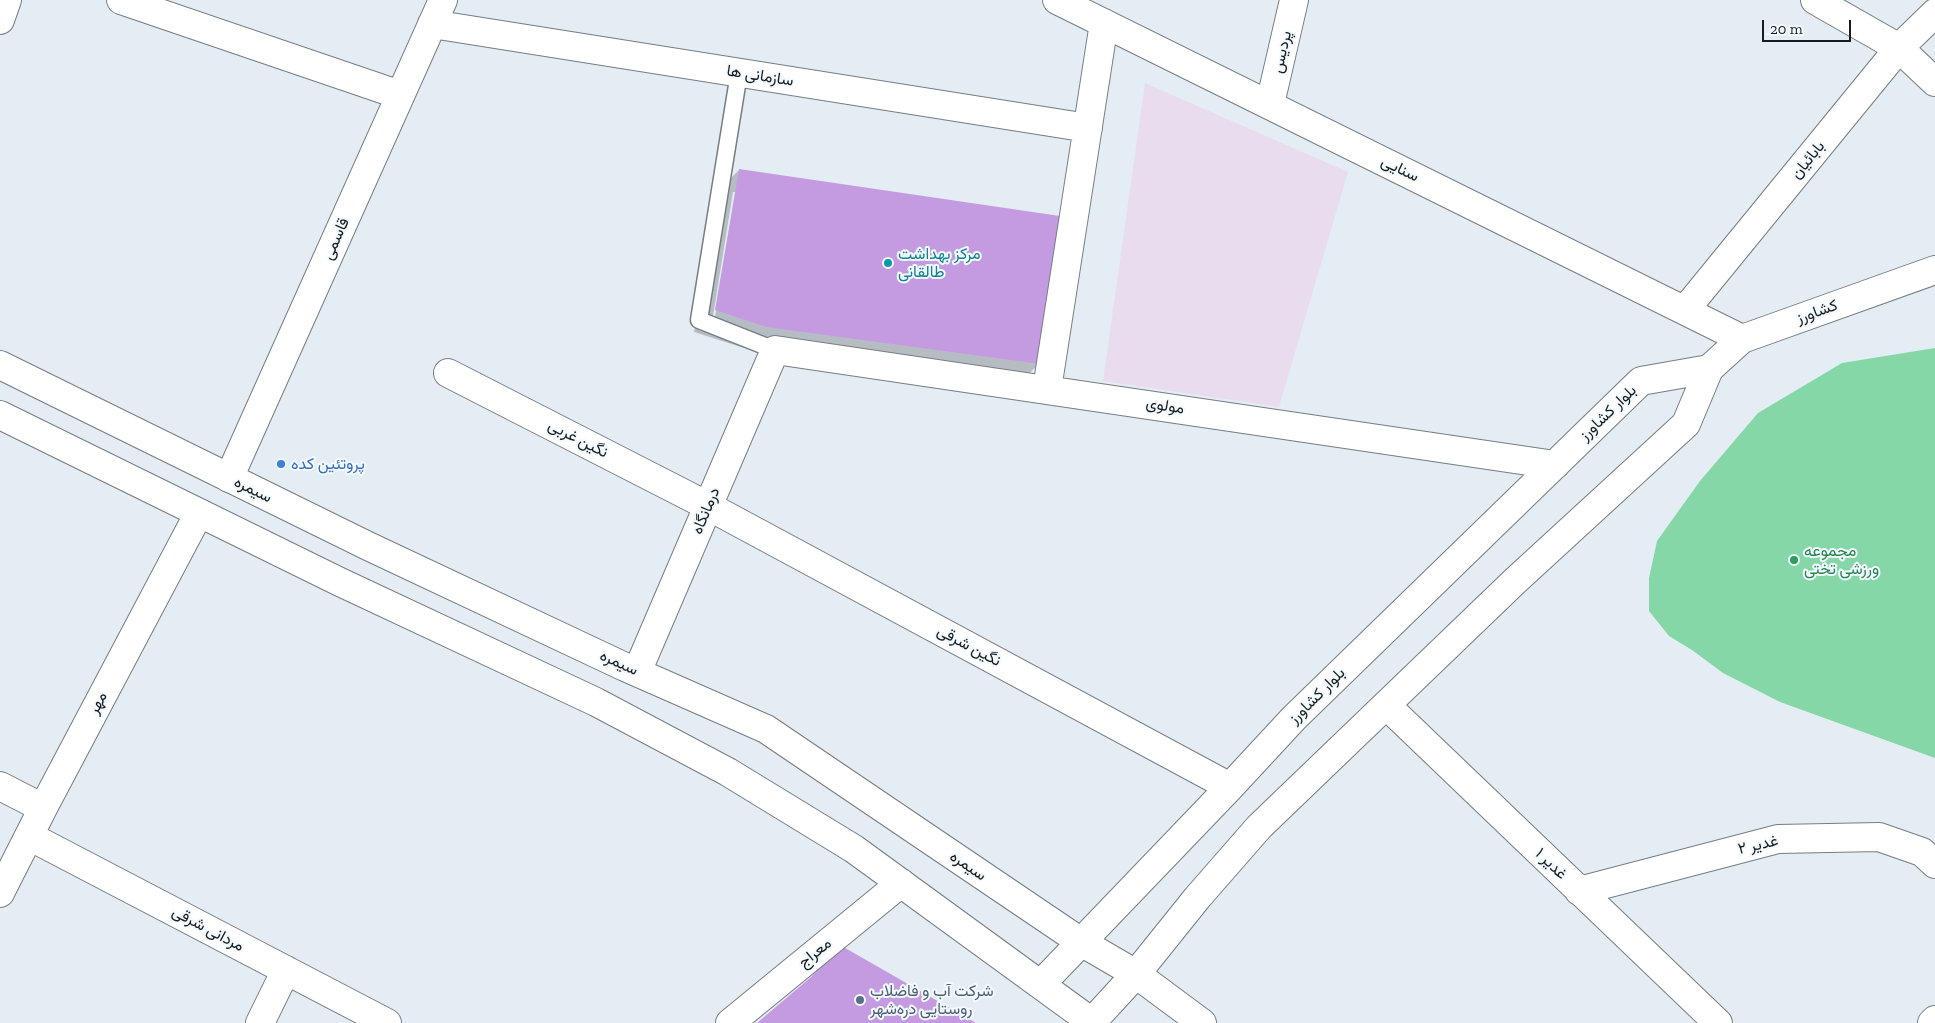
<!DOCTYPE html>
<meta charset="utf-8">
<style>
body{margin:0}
#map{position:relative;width:1935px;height:1023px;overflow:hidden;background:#e4edf3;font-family:"Zilla Slab",serif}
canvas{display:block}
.scale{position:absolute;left:1762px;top:20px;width:89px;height:22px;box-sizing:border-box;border:2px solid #181b1d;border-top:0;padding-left:6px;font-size:15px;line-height:18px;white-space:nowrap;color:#181b1d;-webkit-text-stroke:4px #f3faff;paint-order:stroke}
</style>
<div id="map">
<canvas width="1935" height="1023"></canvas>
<div class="scale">20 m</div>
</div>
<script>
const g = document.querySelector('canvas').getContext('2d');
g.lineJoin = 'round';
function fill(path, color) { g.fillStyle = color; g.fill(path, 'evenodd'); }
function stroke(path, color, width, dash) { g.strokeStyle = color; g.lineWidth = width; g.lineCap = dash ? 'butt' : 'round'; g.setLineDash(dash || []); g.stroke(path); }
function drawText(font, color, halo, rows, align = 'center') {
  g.font = font + ' "Zilla Slab",Vazirmatn,serif'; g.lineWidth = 4; g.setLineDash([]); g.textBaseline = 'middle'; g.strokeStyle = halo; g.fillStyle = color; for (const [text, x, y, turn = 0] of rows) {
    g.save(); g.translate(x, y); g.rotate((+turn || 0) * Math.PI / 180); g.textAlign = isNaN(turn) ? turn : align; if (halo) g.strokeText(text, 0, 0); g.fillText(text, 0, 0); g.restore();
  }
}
fill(new Path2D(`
 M1145,83L1348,172L1279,407L1103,381Z`), '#eadcef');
fill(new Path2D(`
 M1935,348V758L1780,702L1723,673L1692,650L1669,636L1649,611V578L1657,541L1700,481L1758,413L1842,363Z`), '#86d7a8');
fill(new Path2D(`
 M739,170L1039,364L1017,385L744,348L694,332L718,191ZM733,192H736L715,317L713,316Z`), '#0003');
fill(new Path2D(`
 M739,169L1060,216L1040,364L766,327L715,310Z
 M840,945L976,1023H757L811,977Z`), '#c49be1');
const lane = new Path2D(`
 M739,73L699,320L775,350`);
const street = new Path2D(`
 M121,0L400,95
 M1057,0L1742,339
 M1815,0L1899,48L1935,82
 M0,20L7,0
 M432,24L1088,128
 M1270,104L1294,0
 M1685,310L1899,48L1935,13
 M448,373L708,506L1230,787
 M1047,389L1104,23
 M229,478L443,0
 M637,672L775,350L1555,465
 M1386,705L1718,1023
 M0,786L43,808
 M29,836L387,1023
 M1579,891L1778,839L1879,837L1922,852L1935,864
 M0,893L43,808L199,513
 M1041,984L1230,787L1294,718L1641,381L1709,369
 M260,1023L286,970
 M730,1023L901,883
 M1091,1023L1136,974L1197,898L1259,827L1515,581L1686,424L1709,369
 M1932,1023L1935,1020`);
const secondary = new Path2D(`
 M1709,369L1742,339L1935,270`);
const primary = new Path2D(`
 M0,365L368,546L625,667L766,729L1081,942L1136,974L1202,1023
 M0,415L340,582L596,702L728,772L854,849L1093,1023`);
stroke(lane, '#767d83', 19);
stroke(street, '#767d83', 30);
stroke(secondary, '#767d83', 30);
stroke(primary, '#767d83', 30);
stroke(lane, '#fff', 16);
stroke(street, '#fff', 28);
stroke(secondary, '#fff', 28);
stroke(primary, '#fff', 28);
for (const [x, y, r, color] of [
 [888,263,5,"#0f9aa8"],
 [281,464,5,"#3f7fe0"],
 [1794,560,5,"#2e9e5b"],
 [860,1000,5,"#5c6f8a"]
]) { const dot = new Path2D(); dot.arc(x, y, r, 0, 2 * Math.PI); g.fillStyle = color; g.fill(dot); stroke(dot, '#f3faff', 2); }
drawText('16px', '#181b1d', '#f3faff', [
 ["پردیس",1282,52,-77],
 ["سازمانی ها",760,76,9],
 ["بابائیان",1808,160,-51],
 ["سنایی",1400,169,26],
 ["قاسمی",336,239,-66],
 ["کشاورز",1817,312,-20],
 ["مولوی",1165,406,9],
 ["بلوار کشاورز",1608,413,-44],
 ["نگین غربی",578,439,27],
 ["سیمره",253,490,26],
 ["درمانگاه",706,511,-67],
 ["نگین شرقی",969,646,28],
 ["سیمره",619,663,24],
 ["بلوار کشاورز",1317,696,-45],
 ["مهر",98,703,-62],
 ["غدیر ۲",1758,845,-13],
 ["غدیر ۱",1551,864,44],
 ["سیمره",968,866,34],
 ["مردانی شرقی",208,929,28],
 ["معراج",815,953,-39]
]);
drawText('16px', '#0d838f', '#f3faff', [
 ["مرکز بهداشت",898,254],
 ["طالقانی",898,272]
], 'left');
drawText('16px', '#366cbe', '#f3faff', [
 ["پروتئین کده",291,464]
], 'left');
drawText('16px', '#27864d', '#f3faff', [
 ["مجموعه",1804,551],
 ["ورزشی تختی",1804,569]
], 'left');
drawText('16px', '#4e5e75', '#f3faff', [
 ["شرکت آب و فاضلاب",870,991],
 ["روستایی دره‌شهر",870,1009]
], 'left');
</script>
